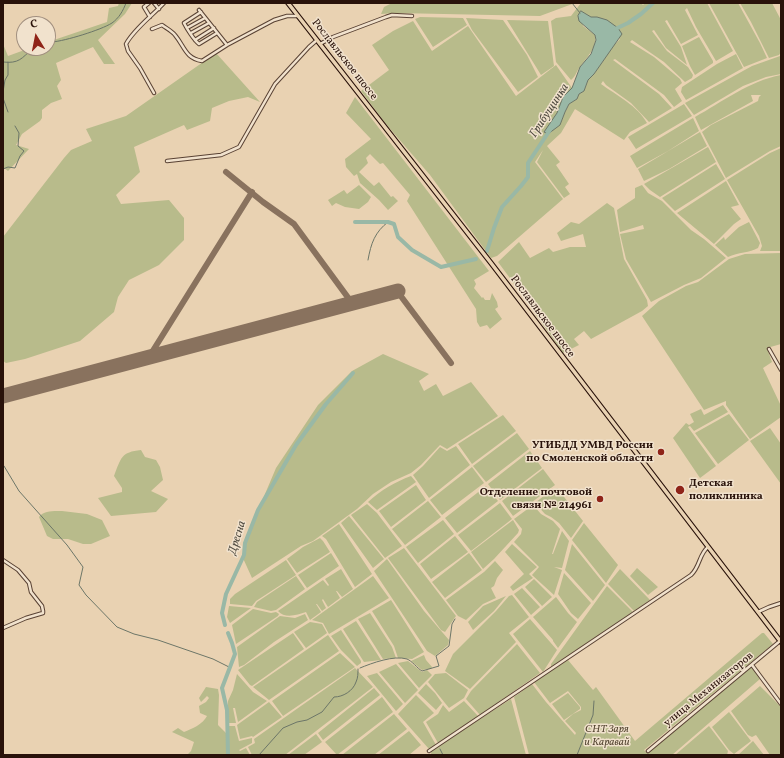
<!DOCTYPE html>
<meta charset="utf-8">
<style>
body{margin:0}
#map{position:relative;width:784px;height:758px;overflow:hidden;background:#e9d2b2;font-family:Vollkorn,serif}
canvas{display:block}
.frame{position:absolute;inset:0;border:4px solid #29120a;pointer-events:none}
.north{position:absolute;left:16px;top:16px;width:40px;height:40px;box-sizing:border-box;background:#f1e2cd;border:1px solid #a18f7f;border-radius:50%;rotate:350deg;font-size:11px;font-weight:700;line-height:16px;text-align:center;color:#29120a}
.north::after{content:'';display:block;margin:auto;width:14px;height:18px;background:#8f2418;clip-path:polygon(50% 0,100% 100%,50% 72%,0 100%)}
</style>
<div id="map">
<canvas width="784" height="758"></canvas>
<div class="frame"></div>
<div class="north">С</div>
</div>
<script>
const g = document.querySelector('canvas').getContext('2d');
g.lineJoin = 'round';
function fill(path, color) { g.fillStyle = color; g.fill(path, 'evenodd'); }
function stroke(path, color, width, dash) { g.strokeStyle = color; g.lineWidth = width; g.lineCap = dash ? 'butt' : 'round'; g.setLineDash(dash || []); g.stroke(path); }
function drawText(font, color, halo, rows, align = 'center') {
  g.font = font + ' Vollkorn,serif'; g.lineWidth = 3; g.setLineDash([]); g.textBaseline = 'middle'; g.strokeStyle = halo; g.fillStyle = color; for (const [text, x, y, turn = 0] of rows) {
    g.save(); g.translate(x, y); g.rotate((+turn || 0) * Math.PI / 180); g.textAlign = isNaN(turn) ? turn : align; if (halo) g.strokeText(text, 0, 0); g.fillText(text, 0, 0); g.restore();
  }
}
fill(new Path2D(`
 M119,3H132L125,14L98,40L115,64H104L93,47L56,63L61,80L57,86L62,99L51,103L42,110V118L40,121L22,134L16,145L29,149L8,171L3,167V44L8,56L30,48H48V42L107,22L109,8L118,6Z
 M392,3H575L540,16L396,13L381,14L384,7Z
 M581,3H641L643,5L645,3H707L733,51L716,61L696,27L687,8L685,10L698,35L681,44L667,20L665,21L681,47L687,65L666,48L654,30L652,31L667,51L688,67L693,75L692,78L685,82L664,62L632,40L630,42L654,57L680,79L682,83L675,89L682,101L674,107L664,95L615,59L613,60L659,94L672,108L649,122L631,103L606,85L603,81L601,84C616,95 638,106 647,123L630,132L624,140L575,109L561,133L547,146L560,162L556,165L569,184L565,187L570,194L564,198L537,162L543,150L535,162L563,199L497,256L491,258L430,175L385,123L361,91L389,70L372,45L393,31L413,21L432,51L468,26L516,96L556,65L572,88L563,97L557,113L554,119L555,127L560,125L565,112L569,104L577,99L579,94L584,91L588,80L594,74L614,45L620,39L597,17H591L580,11L583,26L595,35C597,48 587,57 580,67C576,72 576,76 571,80L556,62L551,21L556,18L571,16Z
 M709,3H738L760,43L767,58L744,67Z
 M740,3H772L781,20V52L779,55L769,58L751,22Z
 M420,17L463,18L467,25L433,47L415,19Z
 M466,18L503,20L527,55L538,77L518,92L472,30Z
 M507,20L548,21L554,66L541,75Z
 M699,37L713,61V63L695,75L690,66L682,46Z
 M216,53L260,102L248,97L229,101L212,108L210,121L187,130L184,125L134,147L140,172L116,195L121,204L169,200L184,218V240L159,265L129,280L118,297L114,312L80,341L25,359L6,363L3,361V237L64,158L71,150L92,141L86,129L126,116Z
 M736,54L743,68L686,100L681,92L682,87L717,64Z
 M780,56L781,74L766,77L743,86L694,115L685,103L752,66Z
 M781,75V146L770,151L726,178L702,132L711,125L758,101L759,97L761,95H751L753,101L701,130L695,117C722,102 749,81 781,75Z
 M355,97L489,271L474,280L476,284L474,288L482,298L483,297L485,300H490L492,293L497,302L498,307L495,309L502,319L490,329L487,325L480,327L477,322L476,309L407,201L410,195L383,163L380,164L370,154L366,158L368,163L359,172L374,186L379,182L391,197L393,196L398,201L388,210L379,200L360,183L357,174L354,176L346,167L345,159L371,139L346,113Z
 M684,104L692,116L636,149L628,137Z
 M693,118L699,131L668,151L637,168L630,156Z
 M700,132L707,146L669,169L644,181L638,169Z
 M708,147L716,162L660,197L650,190L644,184Z
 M781,148V251H760L762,246L759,236L727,180L770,153Z
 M716,164L725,179L675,211L662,198Z
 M726,181L739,205L731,207L741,219L734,224L714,244L677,213Z
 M359,185L371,197L368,202L359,209L345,207L336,203L332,206L328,200L344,190L347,194Z
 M642,185L648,193L662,201L691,230L704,239L726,258L701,278L684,285L651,302L626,259L620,234L644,229L643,225L620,232L617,210L635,198V188Z
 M607,203L614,208L624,259L647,300L648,306L642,311L591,339L584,331L574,339L579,345L563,353L515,285L498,262L519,242L530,258L549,248L553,252L570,247H586L583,234L561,241L557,233L571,222L579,224Z
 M749,222L760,243L758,248C750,253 738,252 728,257L715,245L724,237L725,240L739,227Z
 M781,253V344L767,348L772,362L763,368L781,406V417L750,439L726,405V401L704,410L642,316L659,301L686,286L698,282L729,259L745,254Z
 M383,354L429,374L419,381L424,391L436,384L443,396L471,382L498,416L447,449L440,445L421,465L411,473L391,482L373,494L357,509L313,541L301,546L252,578L242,556L251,527L276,468L318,405L352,371Z
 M723,405L728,412L694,431L690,426L688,427L716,466L700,478L673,438L686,423L689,425L694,422L690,414L701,409L704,415Z
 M729,414L749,440L718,464L695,433Z
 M503,415L516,431L472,464L458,444Z
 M770,428L781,444V484L750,441Z
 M517,433L529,449L486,482L473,466Z
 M456,446L470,465L429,498L413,475L423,466L440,447L447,451Z
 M141,450L145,457L156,460L160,467L163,480L151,491L168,499L156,512L111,516L98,498L122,492V488L114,476C121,458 121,452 141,450Z
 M530,451L542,468L500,500L488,484Z
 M472,467L484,483L442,515L430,500Z
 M543,469L555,485L513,516L502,501Z
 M411,476L416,482L377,510L368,502C381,490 395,482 411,476Z
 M416,485L426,500L391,527L379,511Z
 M486,486L498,501L457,533L445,518Z
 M557,488L583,521L571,538L559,523L551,517L545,514L535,503L545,495Z
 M428,501L441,517L405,545L392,529Z
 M500,503L512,519L471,551L458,535Z
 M367,504L377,513L402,546L385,558L351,515Z
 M533,505L541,514L553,521L560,529L552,554H553L562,531L569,541L562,568L554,567L562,570L554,595L532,575L539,567L514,542L521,534L522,529L514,519Z
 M62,511L87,514L102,520L110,536L91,544H83L68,539H53L47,536L39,517C44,510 55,511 62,511Z
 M349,516L384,559L373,568L341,523Z
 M443,520L454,534L418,563L406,547Z
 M513,520L519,530L518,533L494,559L483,569L471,552Z
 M584,523L618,565L606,583L572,540Z
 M339,524L372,574L355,587L326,539L322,536Z
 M455,536L468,552L431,579L420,564Z
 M320,538L323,541L330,552L297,573L287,559L303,547Z
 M512,544L537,567L529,574L533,578L513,591L510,587L524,574L505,552Z
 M572,544L605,585L593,601L565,570Z
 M404,548L456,616L445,632L441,630L430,615L388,558Z
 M331,553L339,566L307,588L298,575Z
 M469,553L482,570L445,598L432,582Z
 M387,559L424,611L449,640L448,645L435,656L427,651L374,571Z
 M286,560L296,575L256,601L252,606L230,604V599L235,594Z
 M495,561L503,570L497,578L494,586L491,588L496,598L483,604L466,620L458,616L446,600L484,572Z
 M637,568L658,587L648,595L630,576Z
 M341,569L353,589L342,597L337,591H336L340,598L328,607L323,599L322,600L326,608L322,611L317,604H316L321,612L310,620L306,612C297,615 285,619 278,611L323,580L328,586L329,585L325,579Z
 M620,569L650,600L634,611L608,584Z
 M564,573L591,603L578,619L571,613L558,594Z
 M296,576L305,589L276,610L271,611L254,607L257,602Z
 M373,576L389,598L329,634L323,623L312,620Z
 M534,579L552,597L542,606L525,587Z
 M607,586L633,612L551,667V664Z
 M522,588L540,607L531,615L514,594Z
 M512,595L529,617L509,633L516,642L470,689L445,671L453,654L496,611L509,596Z
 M506,596L494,611L473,630L468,622L483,606Z
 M556,597L568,613L577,622L558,648L553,641V640L533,617Z
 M391,600L424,652L412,659L398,658L394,646L372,611Z
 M229,606L251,608L230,623L227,617Z
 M253,609L271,613L276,612L279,614L278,616L236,644L232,625Z
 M370,613L392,647L396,658L383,659L358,619Z
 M305,614L308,620L274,642L244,665L239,667L237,647L280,616L295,618Z
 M530,619L557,650L543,672L513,634Z
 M356,621L381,660L364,662L343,629Z
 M310,622L322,624L327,633L306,648L294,632Z
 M341,630L361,661V663L357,666L341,650L331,636Z
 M293,633L304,649L252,686L250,685L238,670Z
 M762,633H764L773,644L644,750L646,752L751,666L760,679L672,755H529L514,697L532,684L546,702L575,735L576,733L565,721L573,714L581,710V707L568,691L550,703L534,682L568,660L593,690L596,687L635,741Z
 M328,635L339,651L269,700L253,687Z
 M517,644L540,673L480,715L466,699L471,691Z
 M340,653L355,667L283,716L272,701Z
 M424,655L426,660L432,667L431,669H427L422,670L411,661Z
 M408,661L422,672L427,670L432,675L419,688L398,663Z
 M396,664L418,690L405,703L379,672Z
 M355,668L373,687L285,755H252L248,747L255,743L254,739Z
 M377,673L403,704L396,711L367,676Z
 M446,673L468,690L464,698L449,708L428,682L435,674Z
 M237,674L253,692L267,701L238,722L235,708H233L236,723H228V701L233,690Z
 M426,684L435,693L442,703L436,710L418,693Z
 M760,686L781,707V755H770L756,735L752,737L748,735L731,711Z
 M206,687L218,689L219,695L218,725L228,735V726H235L239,741L252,738V743L239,750L240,751L246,748L250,755H187L191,751L194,742L172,732L178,728L184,732C192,729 203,724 207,716L200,713L199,706L206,702L209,698L207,696L201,702L199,698Z
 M374,688L380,695L323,740L318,733Z
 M568,693L580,707V709L564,720L552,704Z
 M416,695L434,713L423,722L436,745L429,749L398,714Z
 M382,697L393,712L337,755L325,742Z
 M511,699L526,755H432L430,751Z
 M464,701L478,716L438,743L426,722L438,714L443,705L449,712Z
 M269,702L282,717L253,737L252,736L240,739L237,725Z
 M729,712L751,741L734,754L729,750L712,727Z
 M394,714L407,729L374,755H342Z
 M709,726L728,751L727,755H675Z
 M409,731L421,745L409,755H378Z
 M316,734L322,742L304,755H288Z
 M753,741L764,755H738Z`), '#b8bb8b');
const water = new Path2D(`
 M581,11L591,17H597L607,20L618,28L622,34L594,74L588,80L584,91L579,94L577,99L569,104L565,112L560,125L548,134L544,132L557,113L563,97L572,88L580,67L591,54L596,40L595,35L579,21L578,16Z`);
fill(water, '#99b8a6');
stroke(water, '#6c7668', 1);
stroke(new Path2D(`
 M572,3L580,13
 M48,46L52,42C65,41 101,30 112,23C119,18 123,11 126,3
 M3,62C19,64 22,58 32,49L38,50L41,48
 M3,92L5,80L8,75V62
 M3,98L8,112
 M3,169L8,167L15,168L20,156L24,151L18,146L19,133L15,126
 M368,260C371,243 375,232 388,222
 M4,466L19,491L67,545L83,567L79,585L86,595L117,627L134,634L158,640L213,659L229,667
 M360,668C372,663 394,655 407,659C412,661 417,668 422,671L439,666L436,656L449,646L452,624L455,619
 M440,749L443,755
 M259,755L283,728L297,722L307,720L322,712L334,697C343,697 353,691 356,682C358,678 358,673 358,669
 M577,755L593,715L594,701`), '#6c7668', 1);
stroke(new Path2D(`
 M613,30L628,23L641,14L653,3
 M355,222H388L394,224L398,237L412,250L441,267L476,259
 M487,251L494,228L502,207L521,186L528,177V163L550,130
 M225,625L222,613L226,594L244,555L245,543L258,510L296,445L326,404L353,373
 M228,633L232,643L235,654L222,688L227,710L228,755`), '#99b8a6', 4);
stroke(new Path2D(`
 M226,172L263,202L294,224L352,303
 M397,291L451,363
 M149,357L252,192`), '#89725e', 6);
stroke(new Path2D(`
 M3,396L398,291`), '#89725e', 15);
const minor = new Path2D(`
 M149,3L144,7L150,17
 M154,3L159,9
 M199,10L227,45
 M201,12L184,23C187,29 194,40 199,44L217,33
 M187,28L205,18
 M152,29L162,25C166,28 172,31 175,35C185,47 185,58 202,61L227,45L274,20L287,16H298
 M191,33L209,23
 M195,40L214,28
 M320,44L333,37L386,17L392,15L412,16
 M154,93L140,68L128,51L126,44C134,29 152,16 164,3
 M167,161L221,155L239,147L275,84L309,47L317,40
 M769,349L781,370
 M3,560L18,570L29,583L31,592L42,606L43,611V613L26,618L3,628
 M758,612L769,607L781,603
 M752,665L781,704
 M429,751L691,575C700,567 699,554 708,547
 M648,751L780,641`);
const major = new Path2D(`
 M288,3L491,263L781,642`);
stroke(minor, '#594234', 4.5);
stroke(major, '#29120a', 5.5);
stroke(minor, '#f1e2cd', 2.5);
stroke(major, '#e9d2b2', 3.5);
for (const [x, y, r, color] of [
 [661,452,4,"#8f2418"],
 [680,490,5,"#8f2418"],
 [600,499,4,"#8f2418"]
]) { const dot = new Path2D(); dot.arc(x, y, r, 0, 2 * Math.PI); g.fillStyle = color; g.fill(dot); stroke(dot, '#f1e2cd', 1.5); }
drawText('11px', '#29120a', '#f1e2cd', [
 ["Рославльское шоссе",344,60,52],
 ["Рославльское шоссе",542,317,53],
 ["улица Механизаторов",709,690,-39]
]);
drawText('bold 11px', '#29120a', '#f1e2cd', [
 ["УГИБДД УМВД России",653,446],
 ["по Смоленской области",653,459],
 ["Детская",689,484,"left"],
 ["поликлиника",689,497,"left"],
 ["Отделение почтовой",592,493],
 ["связи № 214961",592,506]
], 'right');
drawText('italic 11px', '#544531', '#f1e2cd', [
 ["СНТ Заря",607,730],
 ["и Каравай",607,743]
]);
drawText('italic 12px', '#504c41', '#f1e2cd', [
 ["Грибущинка",550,111,-57],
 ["Дресна",238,538,-73]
]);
</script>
